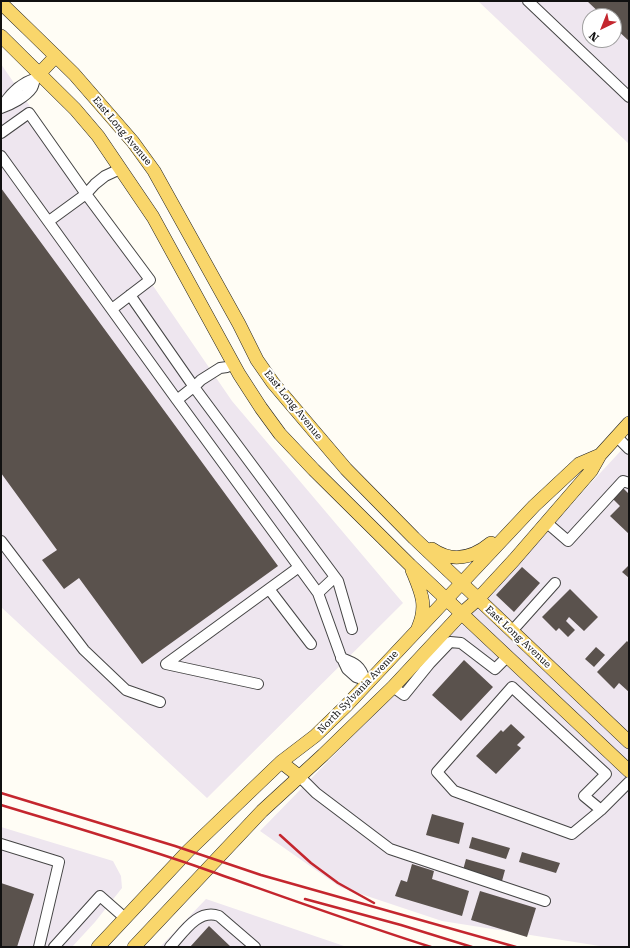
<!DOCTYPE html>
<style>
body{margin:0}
#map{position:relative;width:630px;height:948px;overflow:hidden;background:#fffdf5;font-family:"Roboto Serif",serif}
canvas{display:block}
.frame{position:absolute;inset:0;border:2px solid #111;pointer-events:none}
.north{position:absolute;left:582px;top:8px;width:40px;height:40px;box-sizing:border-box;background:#fff;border:1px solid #a0a0a0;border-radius:50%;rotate:223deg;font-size:11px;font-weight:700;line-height:16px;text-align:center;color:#111}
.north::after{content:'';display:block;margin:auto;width:14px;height:18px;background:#c4262e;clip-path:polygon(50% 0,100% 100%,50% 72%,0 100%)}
</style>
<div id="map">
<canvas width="630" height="948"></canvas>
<div class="frame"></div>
<div class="north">N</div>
</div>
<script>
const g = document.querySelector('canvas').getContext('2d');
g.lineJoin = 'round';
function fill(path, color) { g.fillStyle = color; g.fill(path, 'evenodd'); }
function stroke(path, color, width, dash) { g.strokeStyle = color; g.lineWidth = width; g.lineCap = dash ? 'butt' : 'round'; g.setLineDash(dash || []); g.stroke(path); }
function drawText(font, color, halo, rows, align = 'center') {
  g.font = font + ' "Roboto Serif",serif'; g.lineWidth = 4; g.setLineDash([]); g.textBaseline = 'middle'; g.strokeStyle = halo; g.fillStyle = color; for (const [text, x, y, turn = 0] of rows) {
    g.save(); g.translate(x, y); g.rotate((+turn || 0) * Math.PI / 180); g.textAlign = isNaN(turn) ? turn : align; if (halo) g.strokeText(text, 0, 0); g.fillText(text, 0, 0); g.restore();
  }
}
fill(new Path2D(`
 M478,1H629V144ZM590,16H614V40H590Z
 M1,64L232,401L403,603L207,798L1,607Z
 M629,442V947H606L442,921L340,887L260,831L494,591L589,485Z
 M1,827L113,861L121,876L122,888L95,922L72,947H1Z
 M206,899L347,947H160Z`), '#eee6ef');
fill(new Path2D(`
 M587,1H629V41L614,27V16H603Z
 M1,188L278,566L142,664L79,578L64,589L42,560L57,550L1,473Z
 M623,488L629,494V534L610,516L620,506L613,499Z
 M629,565V578L622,572Z
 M522,567L540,583L514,612L496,595Z
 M570,589L598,617L584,631L569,617L566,621L575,630L568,637L559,628L556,631L542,617Z
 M627,641L629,643V692L619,683L614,689L597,672Z
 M596,647L605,655L594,667L585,659Z
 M464,660L493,687L461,721L432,695Z
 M511,724L525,737L517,745L521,748L496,774L476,756L501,730L503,732Z
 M432,814L464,823L459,844L426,835Z
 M472,837L510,848L506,859L469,848Z
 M522,852L560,863L556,873L519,862Z
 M466,859L505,870L502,881L463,870Z
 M412,864L434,871L432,879L469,891L462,916L395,896L401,880L407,882Z
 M1,883L34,894L17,947H1Z
 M480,891L536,908L527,937L471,920Z
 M209,926L231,947H190Z`), '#5a524d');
const minor = new Path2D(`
 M528,1L629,97
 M1,108C10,105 26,97 32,88C35,82 33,80 39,74
 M1,108C9,95 19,84 34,79
 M1,133L29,113L86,194L150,280L112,309
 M1,156L177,400L196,385L201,380L220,368L227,367L234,364
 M49,221L86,194L95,184L105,176L120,169
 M130,295L194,387L338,581L352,629
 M177,400L318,593L340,654L347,669L356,677L365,680L368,683
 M617,437L629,449
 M546,522L568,541L623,481L629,483
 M1,541L84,650L126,690L160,702
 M269,589L311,644
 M318,593L335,577
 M512,631L555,583
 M341,658C355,663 361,666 365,680
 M258,684L166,664L299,567
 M393,687L404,695L430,663L450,642L461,643L495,669L507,657
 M300,777L316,793L390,849L545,901
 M601,810L584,796L606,774L512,687L437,772L454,791L572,834L601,810L629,782
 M1,844L59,862L39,947
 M54,947L100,896L125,918
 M170,947C183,933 198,908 219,916L255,947`);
const major = new Path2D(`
 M1,3L30,31L74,74L133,142L154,171L239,324L257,360L273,383L346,469L414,538L629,742
 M1,36L75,109L98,136L153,217L239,374L261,408L280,434L314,470L410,565L629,771
 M39,74L56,56
 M432,549C452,563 473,558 491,543
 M412,570C421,592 428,605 418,628
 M281,762L300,777
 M98,947L188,851L281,762L315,736L346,706L534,506L579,464L600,455
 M134,947L262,811L323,755L393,687L461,614L478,599L514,560L591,471L600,455L629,423`);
stroke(minor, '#444', 12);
stroke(major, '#222', 14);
stroke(minor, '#fff', 10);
stroke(major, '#f9d66b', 13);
stroke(new Path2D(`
 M1,793L175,846L261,875L516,947
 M1,805C70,826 139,846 207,870C281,896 355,923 431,947
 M280,835L311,863L338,883L374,903
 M305,899L401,925L472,947`), '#c4262e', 2.5);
drawText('10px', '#111', '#fff', [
 ["East Long Avenue",122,131,50],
 ["East Long Avenue",293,405,51],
 ["East Long Avenue",518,637,43],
 ["North Sylvania Avenue",358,692,-46]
]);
</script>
